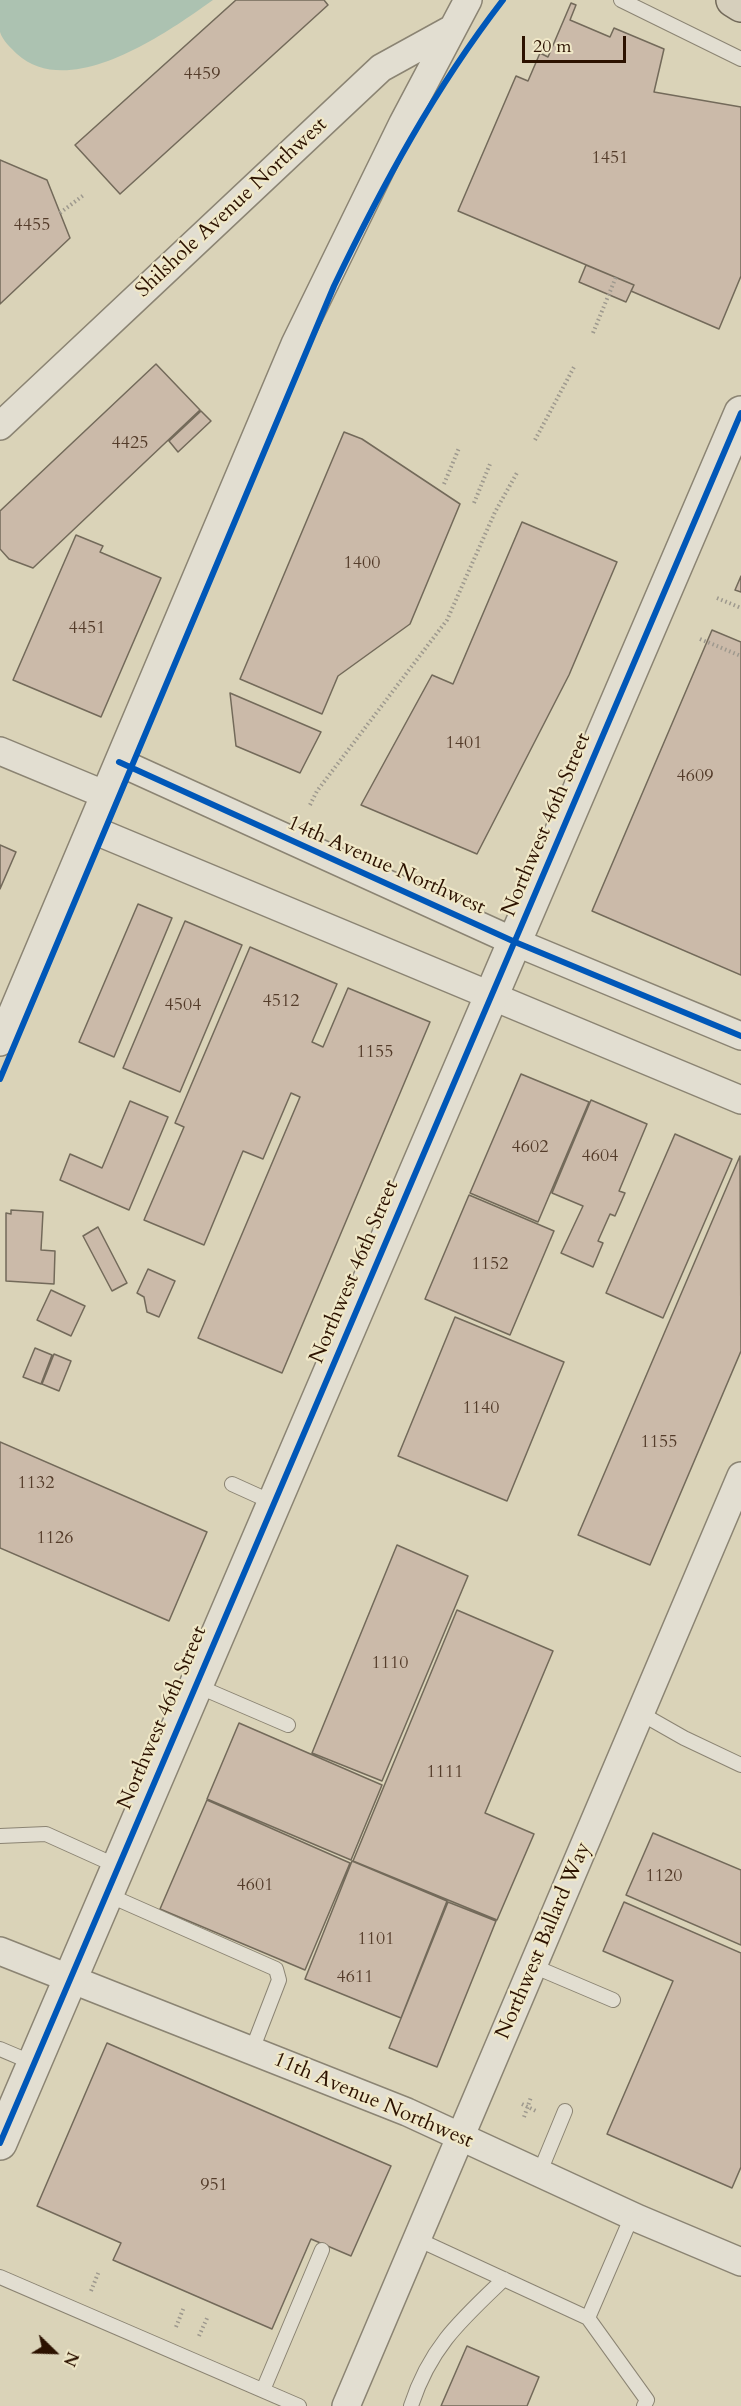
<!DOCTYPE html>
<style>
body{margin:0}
#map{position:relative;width:741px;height:2406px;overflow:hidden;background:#dad3b8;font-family:Cardo,serif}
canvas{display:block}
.north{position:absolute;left:24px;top:2322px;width:60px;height:60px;-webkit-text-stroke:4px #f0e8c8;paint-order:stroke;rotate:113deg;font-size:16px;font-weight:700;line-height:24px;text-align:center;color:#2c1200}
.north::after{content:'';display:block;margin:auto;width:21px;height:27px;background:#2c1200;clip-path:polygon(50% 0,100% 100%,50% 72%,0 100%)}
.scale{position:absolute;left:522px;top:36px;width:104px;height:27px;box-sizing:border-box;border:3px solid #2c1200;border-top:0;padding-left:8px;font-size:18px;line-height:21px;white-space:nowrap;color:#2c1200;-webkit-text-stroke:4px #f0e8c8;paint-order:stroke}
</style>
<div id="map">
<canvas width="741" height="2406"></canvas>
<div class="north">N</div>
<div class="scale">20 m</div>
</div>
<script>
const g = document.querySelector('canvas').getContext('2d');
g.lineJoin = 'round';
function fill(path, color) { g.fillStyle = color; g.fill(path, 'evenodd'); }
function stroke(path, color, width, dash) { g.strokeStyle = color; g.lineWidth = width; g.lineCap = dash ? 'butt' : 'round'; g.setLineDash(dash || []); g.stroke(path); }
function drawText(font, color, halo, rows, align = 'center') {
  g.font = font + ' Cardo,serif'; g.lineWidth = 4.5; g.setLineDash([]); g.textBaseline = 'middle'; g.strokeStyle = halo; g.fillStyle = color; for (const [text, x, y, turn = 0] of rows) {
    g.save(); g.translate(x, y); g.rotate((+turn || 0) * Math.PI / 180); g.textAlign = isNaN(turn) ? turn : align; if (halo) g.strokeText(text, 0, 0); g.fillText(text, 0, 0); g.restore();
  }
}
fill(new Path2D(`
 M0,0H213C168,32 70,102 17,54C12,49 2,40 0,32C0,23 0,10 0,0Z`), '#acc2b1');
const building = new Path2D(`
 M236,0H324L328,5L120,194L75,145Z
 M571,3L576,5L570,20L610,37L614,28L664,49L654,92L741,107V276L719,329L631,291L634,285L458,211L516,76L528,81L540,53L548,57Z
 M0,160L47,180L70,238L0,304Z
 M586,265L634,285L626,302L579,282Z
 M156,364L200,410L33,568L9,559L0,549V511Z
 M201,411L211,421L178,452L169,441Z
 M344,432L362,439L460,504L410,624L338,676L322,714L240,679Z
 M522,522L617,562L569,675L477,854L361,805L432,675L453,684Z
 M76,535L103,546L100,552L161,578L101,717L13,680Z
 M741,576V592L735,590Z
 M712,630L741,642V975L592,911Z
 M230,693L321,732L300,773L236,746Z
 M0,845L16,852L0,889Z
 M138,904L172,918L114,1057L79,1042Z
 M185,921L242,945L180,1092L123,1068Z
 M250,947L337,984L312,1042L323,1047L348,988L430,1022L282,1373L198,1338L300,1097L291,1093L263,1159L243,1151L204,1245L144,1220L184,1127L175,1123Z
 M521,1074L589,1102L538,1222L470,1193Z
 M591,1100L647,1124L619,1191L625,1193L615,1216L610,1214L598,1241L603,1243L593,1267L561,1253L583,1206L552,1193Z
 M130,1101L168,1117L129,1210L60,1180L70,1154L102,1168Z
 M675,1134L732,1159L663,1318L606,1293Z
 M740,1156L741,1351L650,1565L578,1535Z
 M469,1195L554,1231L510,1335L425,1299Z
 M11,1210L43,1212L41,1250L55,1251L54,1284L6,1281V1213L11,1214Z
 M98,1227L127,1283L112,1291L83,1236Z
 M148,1269L175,1281L159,1317L147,1312L144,1297L137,1293Z
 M51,1290L85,1306L71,1336L37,1320Z
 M455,1317L564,1362L507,1501L398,1456Z
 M35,1348L52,1355L41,1384L23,1377Z
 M54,1354L71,1361L59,1391L42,1384Z
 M0,1442L207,1532L169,1621L0,1548Z
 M397,1545L468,1576L382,1781L312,1753Z
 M457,1610L553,1651L485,1813L534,1834L497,1920L353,1861Z
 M239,1723L382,1785L351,1860L207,1799Z
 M207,1800L350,1863L305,1970L160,1909Z
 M653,1833L741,1870V1945L626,1895Z
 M352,1861L447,1901L401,2018L305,1979Z
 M448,1902L496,1921L437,2067L389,2048Z
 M624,1902L741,1953V2167L732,2188L607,2134L673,1981L603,1951Z
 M107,2043L391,2166L351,2256L311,2239L272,2329L113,2260L121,2243L37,2206Z
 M467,2346L539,2377L527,2406H441Z`);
fill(building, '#cbbaa9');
stroke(building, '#736a5a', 1.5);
const service = new Path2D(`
 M621,0L741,59
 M232,1484L274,1503
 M195,1685L288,1725
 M640,1713L684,1738L741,1765
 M0,1836L46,1834L117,1866
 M106,1894L276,1969L279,1980L252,2050
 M533,1966L613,2000
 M0,2049L33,2063
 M539,2174L565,2111
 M417,2239L588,2318L632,2216
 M0,2277L299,2406
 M588,2318L647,2400L644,2406
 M263,2390L322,2250
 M411,2406C430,2347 461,2320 504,2279`);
const minor = new Path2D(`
 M0,426L381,68L450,30
 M0,751L106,795
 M119,762L515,942L741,1036
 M91,829L741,1100
 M0,1042L295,344L403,123L468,0
 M0,1951L407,2112L639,2219L741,2262
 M346,2406L741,1476`);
const tertiary = new Path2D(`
 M0,2143L741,413`);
const primary = new Path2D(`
 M733,0L741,5`);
stroke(service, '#8b8473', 16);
stroke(minor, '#8b8473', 30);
stroke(tertiary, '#8b8473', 36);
stroke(primary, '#736a5a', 36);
stroke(new Path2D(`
 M60,213L85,194
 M593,333L616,277
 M535,440L574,367
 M444,484L459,448
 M474,503L490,464
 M717,598L741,608
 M700,639L741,656
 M310,805L317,791L447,620L495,512L518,471
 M522,2104L538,2112
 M524,2117L531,2097
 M91,2291L99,2271
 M176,2327L184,2307
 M199,2336L208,2316`), '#9e998e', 4, [1.5, 3]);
stroke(service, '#e2ded1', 14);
stroke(minor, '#e2ded1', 27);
stroke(tertiary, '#e2ded1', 33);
stroke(primary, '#d6cfbc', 33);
stroke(new Path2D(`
 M119,762L515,942L741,1036
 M0,1079L334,286C382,186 435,88 503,0
 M0,2143L741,413`), '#0057b8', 6);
drawText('18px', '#543c2a', null, [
 ["4459",202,75],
 ["1451",610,159],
 ["4455",32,226],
 ["4425",130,444],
 ["1400",362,564],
 ["4451",87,629],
 ["1401",464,744],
 ["4609",695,777],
 ["4512",281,1002],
 ["4504",183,1006],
 ["1155",375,1053],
 ["4602",530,1148],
 ["4604",600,1157],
 ["1152",490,1265],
 ["1140",481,1409],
 ["1155",659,1443],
 ["1132",36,1484],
 ["1126",55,1539],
 ["1110",390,1664],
 ["1111",445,1773],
 ["1120",664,1877],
 ["4601",255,1886],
 ["1101",376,1940],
 ["4611",355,1978],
 ["951",214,2186]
]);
drawText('21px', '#2c1200', '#f0e8c8', [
 ["Shilshole Avenue Northwest",232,208,-43],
 ["Northwest 46th Street",547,825,-67],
 ["14th Avenue Northwest",386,866,24],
 ["Northwest 46th Street",355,1272,-67],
 ["Northwest 46th Street",163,1718,-67],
 ["Northwest Ballard Way",544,1941,-67],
 ["11th Avenue Northwest",373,2101,23]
]);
</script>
